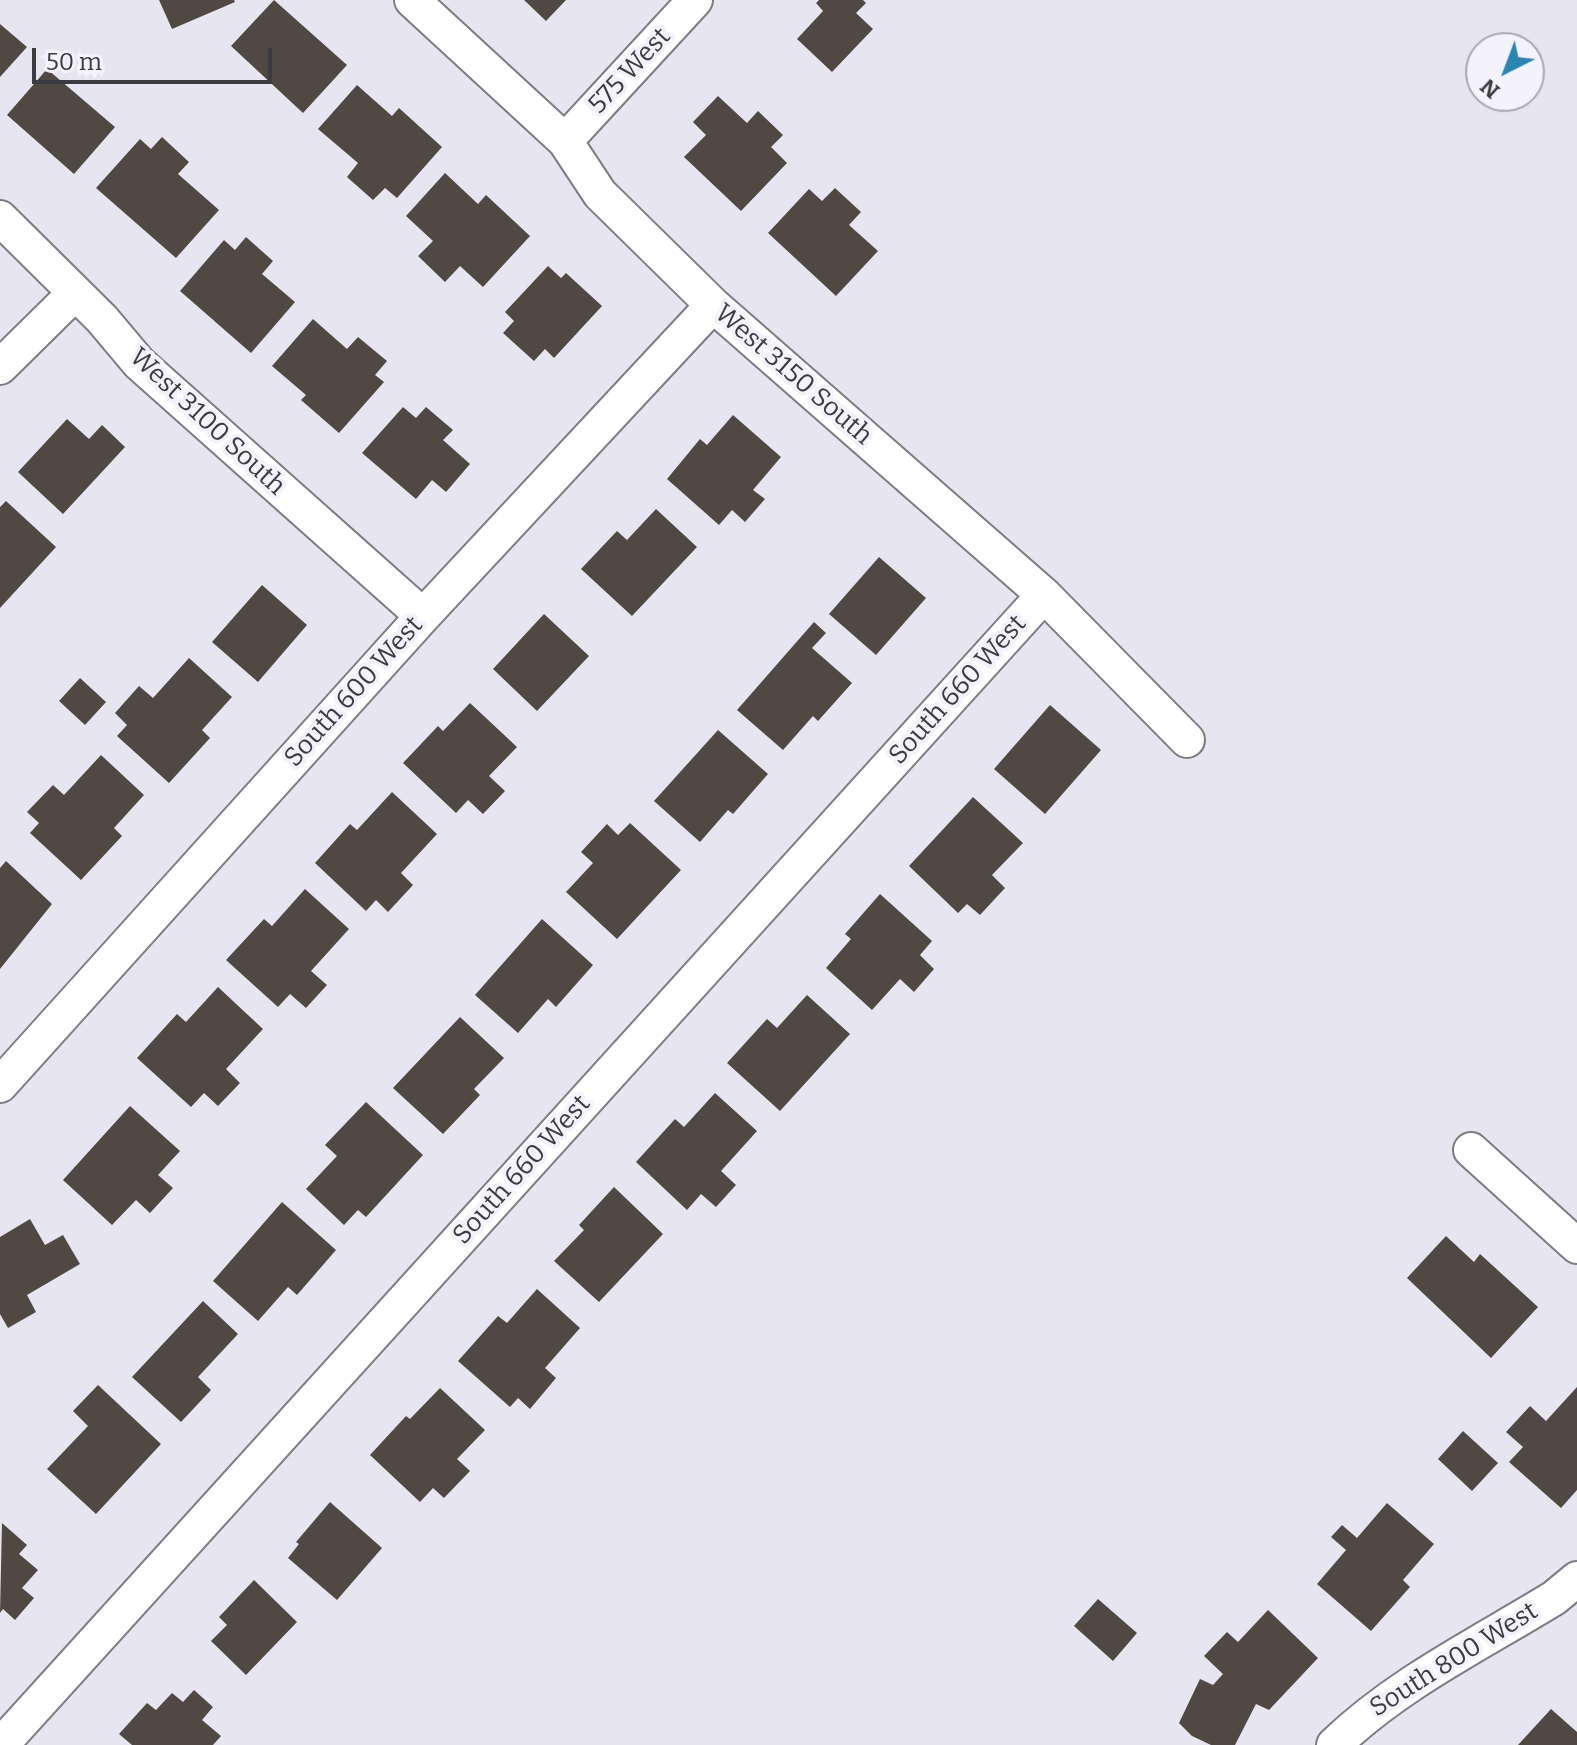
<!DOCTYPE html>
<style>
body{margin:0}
#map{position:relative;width:1577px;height:1745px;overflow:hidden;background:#e7e6f0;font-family:Bitter,serif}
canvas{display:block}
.north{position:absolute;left:1465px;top:32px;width:80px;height:80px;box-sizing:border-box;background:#f4f3fd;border:2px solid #aaa9b1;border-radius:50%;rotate:222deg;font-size:22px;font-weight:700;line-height:32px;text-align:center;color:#3c3b3f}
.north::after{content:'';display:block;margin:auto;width:28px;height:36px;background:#2986b3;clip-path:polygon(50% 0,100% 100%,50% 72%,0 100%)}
.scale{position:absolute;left:32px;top:48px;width:240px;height:36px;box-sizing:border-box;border:4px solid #3c3b3f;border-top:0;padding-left:10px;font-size:24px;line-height:28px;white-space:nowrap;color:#3c3b3f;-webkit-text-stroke:6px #f4f3fd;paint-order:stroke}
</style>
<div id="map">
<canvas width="1577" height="1745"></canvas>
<div class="north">N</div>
<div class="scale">50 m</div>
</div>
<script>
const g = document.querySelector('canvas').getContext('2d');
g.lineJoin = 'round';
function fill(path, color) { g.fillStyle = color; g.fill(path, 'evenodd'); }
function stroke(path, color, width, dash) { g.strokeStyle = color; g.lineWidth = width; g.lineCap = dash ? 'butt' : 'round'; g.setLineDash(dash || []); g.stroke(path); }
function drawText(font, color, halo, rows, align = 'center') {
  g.font = font + ' Bitter,serif'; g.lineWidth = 8; g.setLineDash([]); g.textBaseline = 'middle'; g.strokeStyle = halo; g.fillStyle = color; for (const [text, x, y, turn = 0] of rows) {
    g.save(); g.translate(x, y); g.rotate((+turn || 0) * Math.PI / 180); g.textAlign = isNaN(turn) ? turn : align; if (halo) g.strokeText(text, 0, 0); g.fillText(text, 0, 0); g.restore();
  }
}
fill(new Path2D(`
 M159,0H234L235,2L172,29Z
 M274,0L347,65L303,113L231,46Z
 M524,0H566L546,21Z
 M819,0H863L866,3L856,13L873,29L832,72L797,39L823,11L816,3Z
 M0,24L27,47L0,77Z
 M47,69L115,127L74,174L7,115Z
 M357,85L392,116L399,108L442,147L397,198L385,188L373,200L347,177L358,163L318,129Z
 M718,96L747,123L758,111L783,135L771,147L787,163L741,211L684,157L706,135L693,122Z
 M162,137L189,162L178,174L219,210L176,258L96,188L140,139L151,149Z
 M445,173L478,204L486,195L530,236L483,287L460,266L445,282L418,256L433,241L406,216Z
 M835,188L861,212L849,225L878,251L836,296L768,233L809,189L822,201Z
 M246,237L273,261L262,274L295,302L251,353L180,291L224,240L235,250Z
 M548,266L561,278L566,273L602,306L554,358L545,349L534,361L503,333L514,321L505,312Z
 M313,319L347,349L358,337L387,361L375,375L384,382L339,433L301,400L306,395L272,366Z
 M403,407L416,418L426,407L453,430L443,440L470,464L446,492L432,480L416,499L362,453Z
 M733,415L781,457L753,490L765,499L745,522L732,510L719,525L667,479L700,439L707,445Z
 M67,419L89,439L102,425L125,447L63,514L18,472Z
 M6,501L56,547L0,608V507Z
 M656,509L697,547L632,616L581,569L617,531L627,540Z
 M879,557L926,598L876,655L829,614Z
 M262,585L307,625L258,682L212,642Z
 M544,614L589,656L537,711L493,669Z
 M814,622L826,633L812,648L852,683L818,721L813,716L783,750L737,710Z
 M189,658L232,697L202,730L210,738L169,783L117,736L127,725L115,713L139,686L153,698Z
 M80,678L106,702L85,725L59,701Z
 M470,703L517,747L489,776L505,791L483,814L468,800L456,813L403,763L438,726L443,731Z
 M1050,705L1101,750L1045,814L994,769Z
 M718,730L768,774L733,814L728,810L700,842L654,801Z
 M101,755L144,795L114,828L122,836L81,880L30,833L39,823L27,812L53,785L64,795Z
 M392,792L437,834L401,873L413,885L388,912L376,900L366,911L315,863L350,824L357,830Z
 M973,797L1023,843L992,875L1005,888L980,915L967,904L958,913L909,866Z
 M630,823L681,870L617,939L566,892L593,863L581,852L607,824L618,835Z
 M6,861L52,904L0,969V868Z
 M305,889L349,929L311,971L327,985L306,1008L290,994L278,1007L226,960L264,919L272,926Z
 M880,894L932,941L920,955L934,969L914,992L900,979L872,1010L826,968L851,939L845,934Z
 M542,919L593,965L556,1007L548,999L518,1033L475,995Z
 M218,987L263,1029L226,1069L240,1083L218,1106L204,1093L191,1107L137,1058L177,1014L186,1022Z
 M807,995L850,1034L780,1111L727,1063L767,1019L777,1028Z
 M460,1017L504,1058L474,1089L480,1095L443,1134L393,1088Z
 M715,1093L757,1131L721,1171L736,1185L716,1207L701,1194L687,1210L636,1162L675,1119L684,1127Z
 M366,1102L423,1155L366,1217L358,1210L344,1225L306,1189L337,1156L325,1145Z
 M130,1106L180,1151L158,1175L173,1188L150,1213L136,1200L112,1225L63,1180Z
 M614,1187L663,1234L599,1302L554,1261L584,1230L579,1225Z
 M282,1202L336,1250L297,1295L288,1287L258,1321L213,1281Z
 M30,1219L45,1245L63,1235L80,1264L27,1295L36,1312L8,1328L0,1314V1237Z
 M1446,1236L1474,1262L1480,1254L1538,1307L1491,1358L1407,1278Z
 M537,1289L580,1328L545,1368L556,1378L530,1409L518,1398L510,1407L458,1361L498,1316L507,1323Z
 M203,1301L238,1334L198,1377L211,1390L181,1422L132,1377Z
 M98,1385L161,1444L96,1514L47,1469L88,1426L73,1411Z
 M1577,1387V1490L1561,1508L1509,1462L1523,1447L1506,1432L1530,1406L1546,1421Z
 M440,1388L485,1430L457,1459L470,1471L444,1498L433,1488L420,1502L370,1455L406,1416L410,1419Z
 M1463,1431L1498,1463L1472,1491L1438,1459Z
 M330,1502L382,1548L337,1600L288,1558L299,1544L296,1542Z
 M1387,1503L1434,1544L1403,1580L1410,1587L1371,1631L1317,1584L1346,1550L1331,1537L1342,1525L1357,1538Z
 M2,1523L27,1545L19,1554L38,1570L22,1588L34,1598L15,1620L3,1609L0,1613Z
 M254,1580L297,1622L246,1675L211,1641L227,1625L219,1617Z
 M1098,1599L1137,1633L1113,1661L1074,1626Z
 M1268,1610L1318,1658L1269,1710L1256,1704L1235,1745H1211L1192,1736L1179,1723L1200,1679L1213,1685L1223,1674L1204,1656L1227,1632L1238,1642Z
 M194,1690L213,1707L202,1720L221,1736L213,1745H132L119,1734L147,1703L156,1710L172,1693L183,1702Z
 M1551,1709L1577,1732V1745H1518Z`), '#504843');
const minor = new Path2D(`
 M412,0L565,141L600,194L713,305L1044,595L1187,740
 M565,141L695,0
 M0,218L102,319L139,363L423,616
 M0,367L74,294
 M0,1085L423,616L713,305
 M1471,1150L1577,1246
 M1,1745L1044,595
 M1334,1745C1397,1684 1479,1644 1554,1598L1577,1579`);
stroke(minor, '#7d7c85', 38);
stroke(minor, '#fff', 34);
drawText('26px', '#3c3b3f', '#f4f3fd', [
 ["575 West",630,71,-47],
 ["West 3150 South",793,375,41],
 ["West 3100 South",207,422,43],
 ["South 660 West",958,690,-48],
 ["South 600 West",354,692,-48],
 ["South 660 West",522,1170,-48],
 ["South 800 West",1454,1660,-32]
]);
</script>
